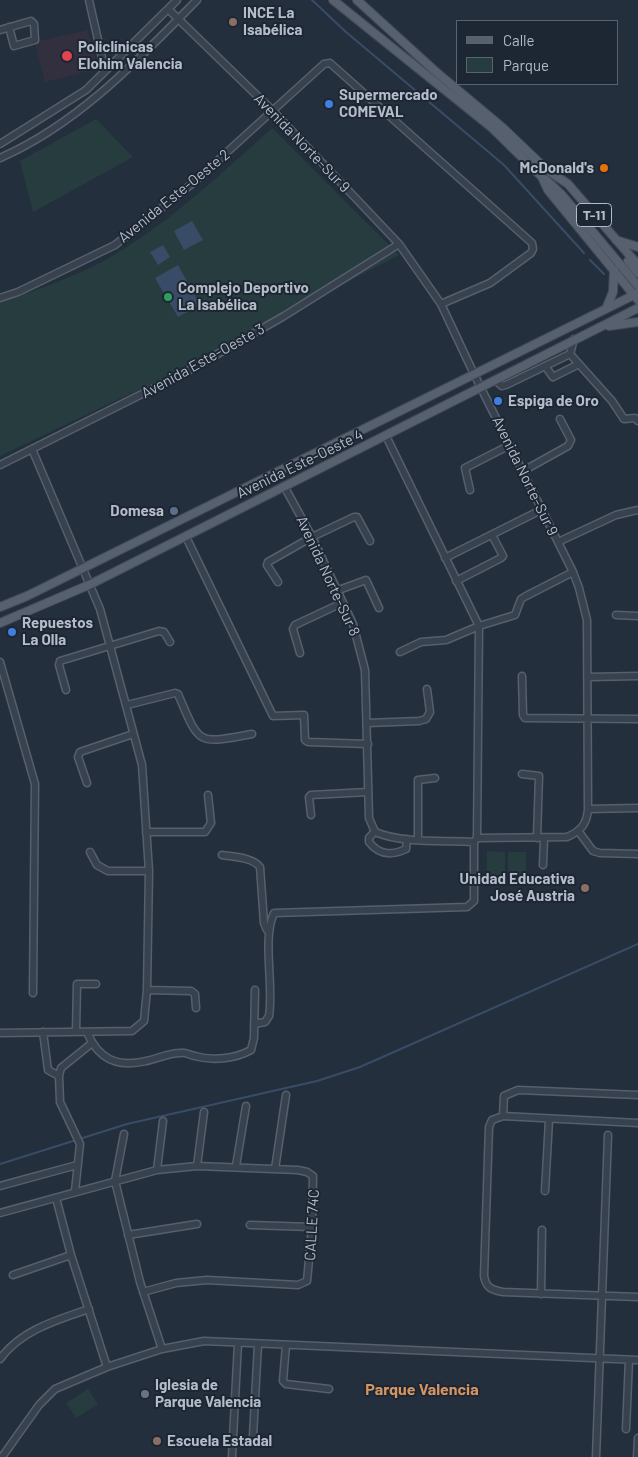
<!DOCTYPE html>
<meta charset="utf-8">
<style>
body{margin:0}
#map{position:relative;width:638px;height:1457px;overflow:hidden;background:#242f3e;font-family:Barlow,sans-serif}
canvas{display:block}
.legend{position:absolute;left:456px;top:20px;width:162px;height:65px;box-sizing:border-box;background:#1d2633;border:1px solid #59626f;margin:0;padding:6px 9px;list-style:none;font-size:15px;color:#b4bcc9}
.legend li{display:flex;align-items:center;gap:10px;height:25px}
.legend b{width:25px;border:1px solid #59626f}
</style>
<div id="map">
<canvas width="638" height="1457"></canvas>
<ul class="legend">
<li><b style="height:6px;background:#56606e"></b>Calle</li>
<li><b style="height:14px;background:#263c3f"></b>Parque</li>
</ul>
</div>
<script>
const g = document.querySelector('canvas').getContext('2d');
g.lineJoin = 'round';
function fill(path, color) { g.fillStyle = color; g.fill(path, 'evenodd'); }
function stroke(path, color, width, dash) { g.strokeStyle = color; g.lineWidth = width; g.lineCap = dash ? 'butt' : 'round'; g.setLineDash(dash || []); g.stroke(path); }
function drawText(font, color, halo, rows, align = 'center') {
  g.font = font + ' Barlow,sans-serif'; g.lineWidth = 4; g.setLineDash([]); g.textBaseline = 'middle'; g.strokeStyle = halo; g.fillStyle = color; for (const [text, x, y, turn = 0] of rows) {
    g.save(); g.translate(x, y); g.rotate((+turn || 0) * Math.PI / 180); g.textAlign = isNaN(turn) ? turn : align; if (halo) g.strokeText(text, 0, 0); g.fillText(text, 0, 0); g.restore();
  }
}
fill(new Path2D(`
 M88,30L98,69L45,82L35,42Z`), '#32303f');
fill(new Path2D(`
 M96,119L133,157L33,212L20,161Z
 M272,128L399,255L161,379L0,456V303C31,292 62,281 92,267C159,233 216,178 272,128Z
 M487,851L505,852V879H487Z
 M508,852H526V879H508Z
 M88,1389L98,1404L76,1418L66,1403Z`), '#263c3f');
fill(new Path2D(`
 M192,221L203,240L184,250L174,231Z
 M163,245L170,257L158,265L150,252Z
 M178,265L200,305L178,317L155,278Z`), '#394c67');
stroke(new Path2D(`
 M312,0L346,32L504,165L584,253
 M590,260L604,274
 M0,1164L127,1124L317,1081L360,1067L638,944`), '#394c67', 2);
const minor = new Path2D(`
 M89,0L105,71
 M168,9L274,112L399,244L441,304L474,374L573,572L579,588L587,620L588,809C587,824 581,831 567,837L477,838L474,842C443,840 404,844 375,832L369,818L365,670L353,624L312,537L284,486
 M0,30L31,21L34,24L35,40L14,46L9,27
 M0,144L86,90L177,0
 M0,158C78,124 138,60 197,0
 M0,298L18,292L115,245L193,183L324,64L330,63L532,243L533,249L531,253L490,283L441,304
 M570,354L612,401L624,419L635,418L638,421
 M545,366L553,377L579,364
 M495,380L502,386L506,385L570,354L574,339
 M386,436L479,626L515,615L521,599L526,596L573,572
 M0,465L188,371L284,316L399,244
 M523,471L568,446L571,440L560,419
 M470,490L465,468L510,445
 M186,537L273,716L304,715L305,740L308,742L368,744
 M558,542L616,515L638,510
 M445,558L541,510
 M456,581L501,558L503,556L492,535
 M278,582L267,565L268,562L312,537L354,517H357L370,541
 M336,591L366,580L379,608
 M616,615L638,616
 M400,652L421,642L446,640L479,626L477,838
 M300,653L293,629L295,625L342,603
 M0,662L35,784L33,993
 M522,676L523,715L525,718L638,719
 M588,677L638,676
 M66,690L59,665L60,661L159,631L164,632L170,642
 M127,705L175,693L178,694C200,746 197,744 252,734
 M368,723L419,721L426,719L430,712L427,689
 M522,774L539,776L537,838
 M87,783L78,757L80,752L133,734
 M588,809L638,808
 M311,815L309,797L311,795L368,792
 M375,831L369,838V842C379,855 391,856 406,849L407,839
 M146,832H205L211,823L208,795
 M579,832L593,851L600,853L638,854
 M418,839V780L435,778
 M90,852L97,865L108,871H149
 M222,855C234,857 252,857 260,867L264,923L267,930
 M543,865L544,838
 M147,990L191,991L195,994L196,1008
 M254,1024L265,1022L269,1016C274,986 262,938 274,913L467,907L474,901V842
 M43,1032L48,1070L59,1076
 M76,1032L77,984H96
 M87,1032C98,1059 117,1068 146,1061C157,1059 168,1053 180,1053C186,1052 189,1055 195,1056C212,1061 235,1059 251,1050L254,1038L255,990
 M0,1033L132,1031L144,1021L147,990L149,871L142,765L100,609L32,449
 M503,1116L504,1096L518,1090L638,1095
 M638,1123L503,1116L492,1120L489,1127L484,1276C486,1288 492,1290 503,1292L638,1297
 M124,1134L115,1181L140,1282L162,1349
 M197,1166L204,1112
 M236,1166L246,1106
 M275,1169L286,1095
 M157,1170L163,1121
 M0,1186L77,1165
 M75,1191L80,1144L60,1102L59,1076L61,1068L92,1043
 M545,1191L549,1120
 M56,1198L71,1255L107,1367
 M0,1213L157,1170L197,1166L298,1170L307,1172L313,1176L312,1227L307,1281L298,1285L207,1280L176,1283L143,1292
 M250,1225L312,1227
 M128,1235L197,1224
 M13,1275L71,1255
 M541,1294L542,1230
 M286,1345L283,1381L286,1384L329,1389
 M0,1359C21,1330 57,1320 89,1309
 M626,1429L629,1360
 M253,1436L258,1344
 M2,1457L39,1405L55,1389L107,1367L162,1349L204,1341L638,1360
 M232,1457L238,1343
 M596,1457L608,1135
 M637,1457L638,1438`);
const major = new Path2D(`
 M333,0L491,127L542,177L548,190L638,300
 M357,0L435,71L502,127L547,170L568,184L638,265
 M546,180L562,195L638,286
 M616,240L638,247
 M628,261L638,273
 M606,309L613,292L614,270
 M609,326L638,322
 M0,607L27,596L638,293
 M0,623L91,584L638,308`);
stroke(minor, '#565f6c', 9);
stroke(major, '#414a57', 10);
stroke(minor, '#38414e', 6);
stroke(major, '#56606e', 8);
for (const [x, y, r, color] of [
 [233,22,5,"#8d6e63"],
 [67,56,6,"#e0444e"],
 [329,104,5,"#3f7fe0"],
 [604,168,5,"#e8710a"],
 [168,297,5,"#2e9e5b"],
 [498,401,5,"#3f7fe0"],
 [174,511,5,"#5c6f8a"],
 [12,632,5,"#3f7fe0"],
 [585,888,5,"#8d6e63"],
 [145,1394,5,"#6b7280"],
 [157,1441,5,"#8d6e63"]
]) { const dot = new Path2D(); dot.arc(x, y, r, 0, 2 * Math.PI); g.fillStyle = color; g.fill(dot); stroke(dot, '#1d2633', 2); }
for (const [x, y, w] of [
 [594,215,35]
]) { const box = new Path2D(); box.roundRect(x - w / 2, y - 11.5, w, 23, 4); g.fillStyle = '#1d2633'; g.fill(box); stroke(box, '#b4bcc9', 1); }
drawText('bold 14px', '#b4bcc9', null, [
 ["T-11",594,215]
]);
drawText('bold 15px', '#b4bcc9', '#1d2633', [
 ["INCE La",243,13],
 ["Isabélica",243,30],
 ["Policlínicas",78,47],
 ["Elohim Valencia",78,64],
 ["Supermercado",339,95],
 ["COMEVAL",339,112],
 ["McDonald's",594,168,"right"],
 ["Complejo Deportivo",178,288],
 ["La Isabélica",178,305],
 ["Espiga de Oro",508,401],
 ["Domesa",164,511,"right"],
 ["Repuestos",22,623],
 ["La Olla",22,640],
 ["Unidad Educativa",575,879,"right"],
 ["José Austria",575,896,"right"],
 ["Iglesia de",155,1385],
 ["Parque Valencia",155,1402],
 ["Escuela Estadal",167,1441]
], 'left');
drawText('15px', '#b4bcc9', '#1d2633', [
 ["Avenida Norte-Sur 9",302,143,46],
 ["Avenida Este-Oeste 2",174,196,-39],
 ["Avenida Este-Oeste 3",203,361,-29],
 ["Avenida Este-Oeste 4",300,464,-26],
 ["Avenida Norte-Sur 9",525,476,64],
 ["Avenida Norte-Sur 8",328,576,65],
 ["CALLE 74C",312,1225,-87]
]);
drawText('bold 16px', '#d59563', '#1d2633', [
 ["Parque Valencia",422,1390]
]);
</script>
